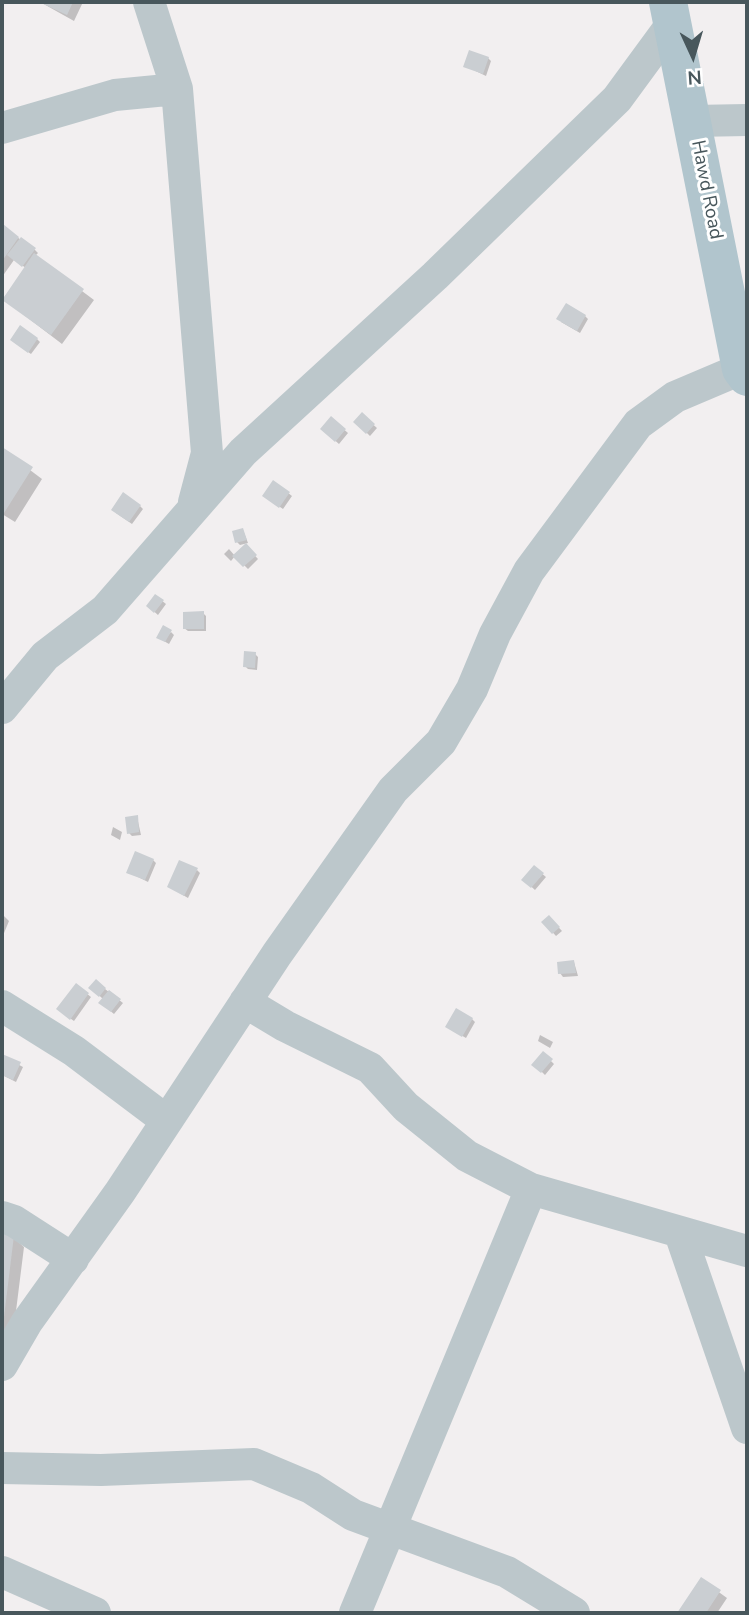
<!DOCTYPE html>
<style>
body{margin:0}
#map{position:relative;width:749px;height:1615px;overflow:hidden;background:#f2eff0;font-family:"Nunito Sans",sans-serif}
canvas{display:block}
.frame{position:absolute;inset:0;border:4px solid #48575c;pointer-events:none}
.north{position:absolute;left:658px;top:21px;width:70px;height:70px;-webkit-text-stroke:5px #fff;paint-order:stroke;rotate:176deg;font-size:19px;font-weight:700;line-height:28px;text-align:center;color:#48575c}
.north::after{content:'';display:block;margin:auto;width:24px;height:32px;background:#48575c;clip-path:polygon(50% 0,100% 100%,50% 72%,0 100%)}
</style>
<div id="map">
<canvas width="749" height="1615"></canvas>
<div class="frame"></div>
<div class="north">N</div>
</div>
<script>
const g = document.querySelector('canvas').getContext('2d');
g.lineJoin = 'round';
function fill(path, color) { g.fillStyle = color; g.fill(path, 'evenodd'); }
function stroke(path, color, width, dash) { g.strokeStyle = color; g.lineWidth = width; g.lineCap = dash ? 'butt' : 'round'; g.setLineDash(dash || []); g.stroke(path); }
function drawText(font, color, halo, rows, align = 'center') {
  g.font = font + ' "Nunito Sans",sans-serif'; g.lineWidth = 6; g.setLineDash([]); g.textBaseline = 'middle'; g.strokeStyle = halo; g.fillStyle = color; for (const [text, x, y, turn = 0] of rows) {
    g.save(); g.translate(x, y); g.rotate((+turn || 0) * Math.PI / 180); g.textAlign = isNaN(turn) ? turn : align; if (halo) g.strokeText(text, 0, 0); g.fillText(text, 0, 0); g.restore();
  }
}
fill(new Path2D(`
 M40,2H83L74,21Z
 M488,58L491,61L486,76L465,66Z
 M3,227L35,250L38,253L35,256L94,300L62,344L3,299L26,268L14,260L2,277Z
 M585,316L588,319L580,333L561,322Z
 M37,339L40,342L31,354L15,343Z
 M362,415L377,428L370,436L356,422Z
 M332,419L348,433L339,444L322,429Z
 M2,449L42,479L15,522L2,514Z
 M274,482L292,496L283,509L267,498Z
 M140,506L143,509L132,524L116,513Z
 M243,530L248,543L240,545L237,542Z
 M246,546L258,559L248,569L235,556L231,561L224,554L229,549L235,556Z
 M156,596L166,604L158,615L148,606Z
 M203,613L206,616V631H188L184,628Z
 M171,632L174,635L169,644L162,640Z
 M255,654L258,657L257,670L248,669L245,666Z
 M137,817L141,835L132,836L129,833Z
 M113,827L122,832L120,840L111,835Z
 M153,860L156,863L148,882L128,872Z
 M534,867L546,877L535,890L524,880Z
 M197,870L200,873L188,898L169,887Z
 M2,914L9,921L2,938Z
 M549,917L562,931L556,936L543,922Z
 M574,962L578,976L563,977L560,973Z
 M76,985L91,997L74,1021L61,1012Z
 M91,988L105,989L123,1003L114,1014L103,1005V999Z
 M472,1019L475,1022L466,1038L447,1027Z
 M540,1035L553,1042L550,1048L538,1041Z
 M543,1053L554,1064L545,1075L534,1064Z
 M2,1056L23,1067L16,1082L2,1075Z
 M2,1236L13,1237L24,1247L12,1343L2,1342Z
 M702,1580L727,1598L717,1613H680Z`), '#0003');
fill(new Path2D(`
 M39,2H73L67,15Z
 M469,50L489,57L483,74L463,67Z
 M3,224L19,237L2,261V226Z
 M21,237L36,248L22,267L7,255Z
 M34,253L84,289L51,335L2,300Z
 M566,303L586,315L577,331L556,319Z
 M20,325L38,338L28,353L10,340Z
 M362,412L375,424L366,434L353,422Z
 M331,416L346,429L335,442L320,429Z
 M2,447L33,467L4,513L2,512Z
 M273,480L290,492L279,508L262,496Z
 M123,492L141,505L129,522L111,510Z
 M243,528L247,540L235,543L232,531Z
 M246,543L257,555L243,567L232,556Z
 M155,594L164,600L154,613L146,606Z
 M204,611V629H183V612Z
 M163,625L172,630L165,642L156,638Z
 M244,651L256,652L255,668L243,667Z
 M138,815L139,832L127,834L125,817Z
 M135,851L154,859L145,880L126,873Z
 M179,860L198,868L184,896L167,887Z
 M534,865L544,873L531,888L521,880Z
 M549,915L560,927L552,934L541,922Z
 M574,960L576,973L558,974L557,962Z
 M96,979L106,988L99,997L88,988Z
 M76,983L89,993L70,1020L56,1009Z
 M109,990L121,999L111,1012L98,1003Z
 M456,1008L473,1018L462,1037L445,1027Z
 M543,1051L553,1059L541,1073L531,1065Z
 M2,1054L21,1062L13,1080L2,1075Z
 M2,1234L14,1235L3,1325H2Z
 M701,1577L721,1590L706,1613H677Z`), '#caced2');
stroke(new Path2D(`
 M149,2L177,89L207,453L194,502
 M693,121L747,120
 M2,128L115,95L177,89
 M2,708L45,656L105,610L243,452L435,276L617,99L672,24
 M245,1002L285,1026L370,1068L406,1107L467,1156L531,1189L747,1251
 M2,1006L74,1051L167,1121
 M2,1217L14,1221L73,1259
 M680,1233L747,1428
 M2,1365L27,1322L120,1192L277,954L393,790L441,742L472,689L495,634L529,571L638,424L675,397L741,369
 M2,1468L101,1470L254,1464L311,1488L353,1515L507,1572L574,1613
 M2,1572L95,1613
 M355,1613L531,1189`), '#bcc7cb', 32);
stroke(new Path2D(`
 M668,2L741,369L747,377`), '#b1c5cd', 38);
drawText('19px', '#48575c', '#fff', [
 ["Hawd Road",706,190,79]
]);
</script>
